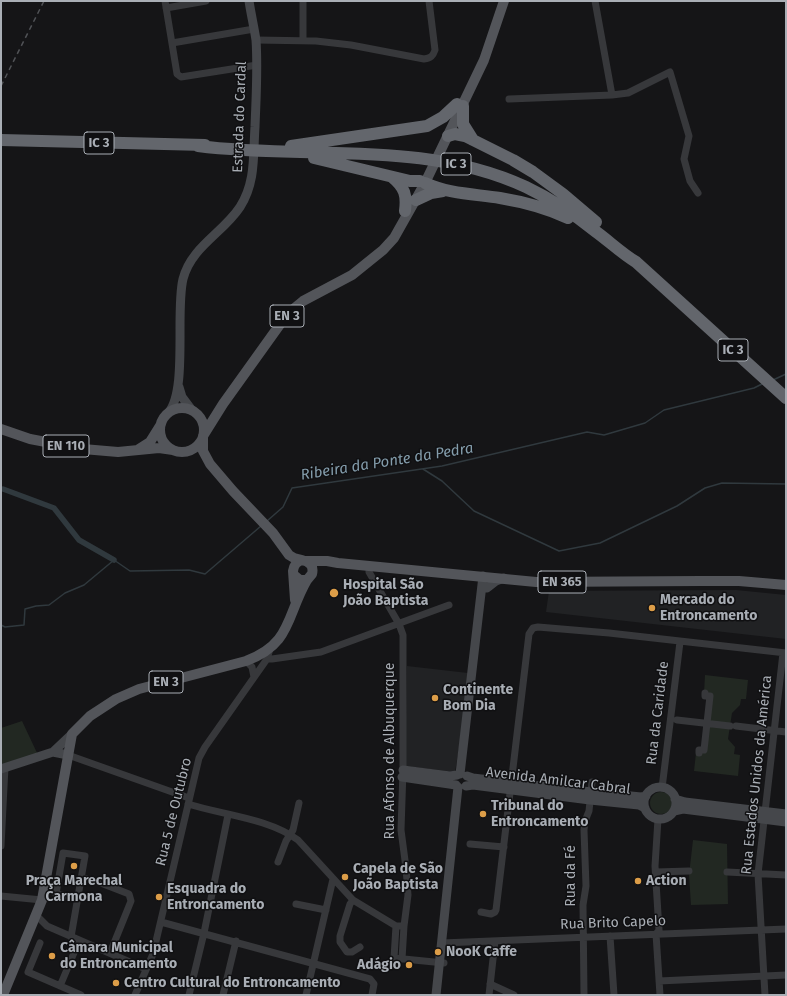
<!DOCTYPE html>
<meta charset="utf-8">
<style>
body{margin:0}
#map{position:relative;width:787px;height:996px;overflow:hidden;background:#151517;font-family:"Fira Sans",sans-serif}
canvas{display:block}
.frame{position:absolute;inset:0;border:2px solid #a9aeb5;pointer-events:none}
</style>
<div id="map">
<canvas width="787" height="996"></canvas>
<div class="frame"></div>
</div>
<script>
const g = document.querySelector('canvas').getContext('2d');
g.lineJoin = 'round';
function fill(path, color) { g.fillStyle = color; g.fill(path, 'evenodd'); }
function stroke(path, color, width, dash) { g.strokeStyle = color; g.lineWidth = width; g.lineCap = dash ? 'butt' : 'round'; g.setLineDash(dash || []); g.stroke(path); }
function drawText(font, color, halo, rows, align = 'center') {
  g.font = font + ' "Fira Sans",sans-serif'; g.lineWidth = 3; g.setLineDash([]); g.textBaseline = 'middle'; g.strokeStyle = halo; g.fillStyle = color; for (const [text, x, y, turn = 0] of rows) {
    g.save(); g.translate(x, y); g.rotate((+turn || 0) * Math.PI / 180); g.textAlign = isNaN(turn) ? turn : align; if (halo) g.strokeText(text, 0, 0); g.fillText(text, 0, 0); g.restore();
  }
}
fill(new Path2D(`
 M736,590L786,595V639L546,612L549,591Z
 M407,666L468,673L460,742L455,772L405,766Z`), '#212224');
fill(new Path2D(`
 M705,675L748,680L746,699H741L740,705L732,713L728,739L735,747L734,754L740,755L738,776L694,771L696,753H702L713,696L704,693Z
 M22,721L38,755L1,766V728Z
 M650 803a11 11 0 1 1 22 0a11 11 0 1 1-22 0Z
 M693,840L727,844L728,904L691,905L689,875Z`), '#222822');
stroke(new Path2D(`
 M773,380L786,374
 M423,469L442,481L474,511L559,551L600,543L677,506L705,488L722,483L786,484
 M267,521L283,507L292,488L442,466L587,432L604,435L645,423L664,410L754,388L762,384
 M1,625L5,627L24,625L25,609L36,606L49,605L65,593L84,585L114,560L130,571L189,570L205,574L261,526`), '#30393e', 1.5);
stroke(new Path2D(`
 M3,489L54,508L79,540L114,560`), '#30393e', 5.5);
stroke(new Path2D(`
 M165,1L177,74L181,77L257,65
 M595,1L612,95L628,93L670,72L689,136L684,159L690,181L698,193
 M166,8L206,1
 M256,40L316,41L351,45L424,59C431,58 433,56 435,50L429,1
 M303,40V1
 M172,43L254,29
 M509,99L612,95
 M369,566V572L399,624L403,635V770L401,830L406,868L408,895L404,926
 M267,659H272L321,652L449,605
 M246,661L252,667L254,677
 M677,720L730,726
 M736,726L786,732
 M699,753V750H704L710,696H705V693
 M68,755L189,798
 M662,788L680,642
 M188,804C223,815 268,818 298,840L353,900L396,926H404L402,959
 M658,819L655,866L659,930L656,934L660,995
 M470,844L504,847
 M1,846L5,767
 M278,862L286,841L293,830L299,803
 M656,872L689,871
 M727,872L786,875
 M81,878L93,880L129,894L131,901L110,953
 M1,896L42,900
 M353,900L350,904L340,936V942L347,952H352L360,947
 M296,904L326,910
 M481,912L491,914L495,912L496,910L529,634L533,628L538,627L609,633L786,653
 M37,916L47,926L146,969
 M161,922L370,979L374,984L372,995
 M396,926L394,958L444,963
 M610,936L614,995
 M71,937L85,856L63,853L56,894L77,898
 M40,943L28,972L81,995
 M442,943L786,929
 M659,981L786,975
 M490,984L514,995
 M60,986L79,941
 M135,995L153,954L199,758L205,747L267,659L270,649
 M189,995L204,933L228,815
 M223,995L236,941
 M306,995L333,879
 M489,995L495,941
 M584,995L583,905L586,886L584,830L585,821L589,811L592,782
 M765,995L758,874L783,653`), '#37383b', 7);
stroke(new Path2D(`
 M179,387L182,397L191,409
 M168,413C188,391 175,311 183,279C191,247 223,233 240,207C256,182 253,155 255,127C256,98 258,69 256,40C254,27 251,14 249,1
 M487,588L496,581L504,578
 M53,752L72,734
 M1,769L53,752L68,755
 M403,770L450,776L457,775
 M460,774L483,576
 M467,776L473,778L591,792L641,797L646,796
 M402,777L456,785
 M466,786L473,785L590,800L639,805L645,808
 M644 803a16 16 0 1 1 32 0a16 16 0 1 1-32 0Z
 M675,799L685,802L786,814
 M674,811L683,809L786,822
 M436,995L458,787`), '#45474b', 9);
stroke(new Path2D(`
 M160 430a22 22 0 1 1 44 0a22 22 0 1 1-44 0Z
 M1,429L30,439L83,449L118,452L159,448L173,450
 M203,436L223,404L281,323L292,310L303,301L352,275L383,250L394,238L425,183L484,60L504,1
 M203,438V451L210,464L233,491L273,533L289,555L294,558L302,560
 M139,449L150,442L160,426
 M306,561H327L338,563L536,582L701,581H739L786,585
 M294,575L300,580H307L312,574C314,566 310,562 302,560C296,562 294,565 293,571L295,600
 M3,995L42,900L72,734L90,716L116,699L139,689L246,661C292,644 286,616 307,580`), '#53555a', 10);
stroke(new Path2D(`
 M463,106V124L473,140
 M448,136L455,134L465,136L513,160L533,172L563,194L596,222
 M1,140L205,145
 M198,146C307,160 423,139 526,187C551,199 574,214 595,231C609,241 621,253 636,262L786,398
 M291,146L427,126L443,117L457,104
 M314,158L410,181H420
 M392,177C405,188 407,195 405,211
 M425,183C449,194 475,194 500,198C524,202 547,208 568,218
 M416,200L431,193L443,191`), '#63666c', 12);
stroke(new Path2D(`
 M1,86L44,1`), '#505256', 1.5, [5, 4]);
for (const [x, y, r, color] of [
 [334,593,5,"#dc9d48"],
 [652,608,4,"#dc9d48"],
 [435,698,4,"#dc9d48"],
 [483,814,4,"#dc9d48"],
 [74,866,4,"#dc9d48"],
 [345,877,4,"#dc9d48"],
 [638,881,4,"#dc9d48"],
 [159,897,4,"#dc9d48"],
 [438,952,4,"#dc9d48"],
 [52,956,4,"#dc9d48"],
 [409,965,4,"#dc9d48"],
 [116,983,4,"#dc9d48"]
]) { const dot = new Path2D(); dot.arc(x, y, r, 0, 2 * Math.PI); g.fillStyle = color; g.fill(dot); stroke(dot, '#101012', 1.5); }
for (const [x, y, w] of [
 [99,143,30],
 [456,164,30],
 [287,316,34],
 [733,350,30],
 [66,446,46],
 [562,582,48],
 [166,682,34]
]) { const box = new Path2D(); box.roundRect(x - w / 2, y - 11, w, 22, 3); g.fillStyle = '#101012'; g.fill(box); stroke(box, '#a9aeb5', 1); }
drawText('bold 13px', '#a9aeb5', null, [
 ["IC 3",99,143],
 ["IC 3",456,164],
 ["EN 3",287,316],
 ["IC 3",733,350],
 ["EN 110",66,446],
 ["EN 365",562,582],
 ["EN 3",166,682]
]);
drawText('14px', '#a9aeb5', '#101012', [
 ["Estrada do Cardal",240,117,-88],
 ["Rua da Caridade",658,713,-83],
 ["Rua Afonso de Albuquerque",390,751,-90],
 ["Rua Estados Unidos da América",757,775,-84],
 ["Avenida Amilcar Cabral",558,781,7],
 ["Rua 5 de Outubro",174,812,-76],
 ["Rua da Fé",571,876,-90],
 ["Rua Brito Capelo",613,923,-2]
]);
drawText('bold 14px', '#a9aeb5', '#101012', [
 ["Hospital São",343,585],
 ["João Baptista",343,601],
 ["Mercado do",660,600],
 ["Entroncamento",660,616],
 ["Continente",443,690],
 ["Bom Dia",443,706],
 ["Tribunal do",491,806],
 ["Entroncamento",491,822],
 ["Capela de São",353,869],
 ["João Baptista",353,885],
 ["Praça Marechal",74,881,"center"],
 ["Carmona",74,897,"center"],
 ["Action",646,881],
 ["Esquadra do",167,889],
 ["Entroncamento",167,905],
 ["Câmara Municipal",60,948],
 ["do Entroncamento",60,964],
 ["NooK Caffe",446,952],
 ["Adágio",401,965,"right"],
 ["Centro Cultural do Entroncamento",124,983]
], 'left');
drawText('italic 15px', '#849dac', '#101012', [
 ["Ribeira da Ponte da Pedra",387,462,-9]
]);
</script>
